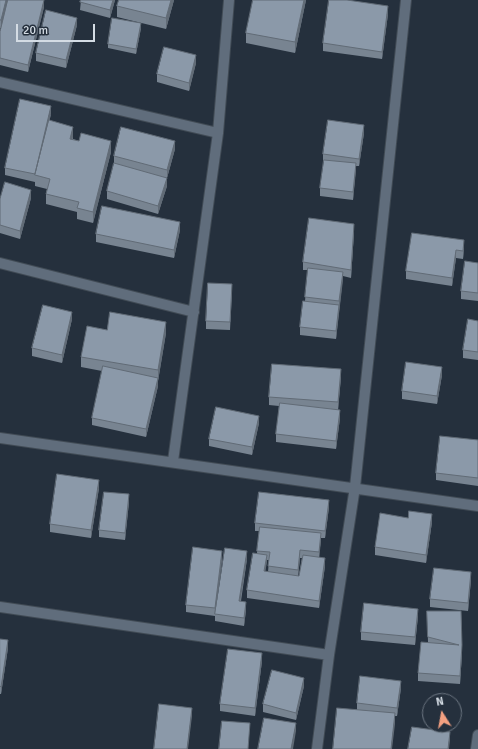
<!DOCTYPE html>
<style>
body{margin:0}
#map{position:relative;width:478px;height:749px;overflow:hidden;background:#25303d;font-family:Signika,sans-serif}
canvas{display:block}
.north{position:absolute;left:422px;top:693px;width:40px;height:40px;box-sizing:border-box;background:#25303d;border:1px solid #6b7580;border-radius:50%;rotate:349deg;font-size:11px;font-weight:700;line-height:16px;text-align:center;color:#d4dce4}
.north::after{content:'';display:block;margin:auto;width:14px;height:18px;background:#f3a081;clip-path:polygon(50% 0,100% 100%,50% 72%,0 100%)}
.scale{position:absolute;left:16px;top:24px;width:79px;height:18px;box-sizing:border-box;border:2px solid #d4dce4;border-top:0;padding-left:5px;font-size:12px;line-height:14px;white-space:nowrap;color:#d4dce4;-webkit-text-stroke:3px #25303d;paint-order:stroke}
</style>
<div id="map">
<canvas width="478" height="749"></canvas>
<div class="north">N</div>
<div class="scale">20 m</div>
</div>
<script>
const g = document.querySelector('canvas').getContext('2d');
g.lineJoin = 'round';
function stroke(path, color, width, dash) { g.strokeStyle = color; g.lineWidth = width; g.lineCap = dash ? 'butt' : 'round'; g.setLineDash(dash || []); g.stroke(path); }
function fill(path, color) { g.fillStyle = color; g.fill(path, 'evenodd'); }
const minor = new Path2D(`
 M0,82L218,133
 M0,263L194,312
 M0,438L478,506
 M173,461L218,133L229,0
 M0,607L329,655
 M317,749L329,655L355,487L406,0
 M476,749L478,735`);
stroke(minor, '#414b55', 12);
stroke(minor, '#606d7c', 10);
fill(new Path2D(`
 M0,0L44,7L28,72L0,65V32L5,13L1,28H0Z
 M81,0H115L110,18L80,10Z
 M119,0H174L166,29L117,17V6Z
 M253,0H306L295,53L246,43V33Z
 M388,14L382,59L323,51V43Z
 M77,25L66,68L36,61V53Z
 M141,28L136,54L108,48V44Z
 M196,63L189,91L157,82V74Z
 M51,114L49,122L73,137V139L111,152L93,223L77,219V212L46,204V194L47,189L35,186V182L5,175V168Z
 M364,133L359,166H356L353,200L320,196V188L324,162L323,161V154Z
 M175,149L167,178L165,177L167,186L158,214L107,199V191L114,164V156Z
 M31,198L20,239L0,233V199Z
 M180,230L174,258L96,242V234Z
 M354,232L351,278L343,276L336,339L300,335V327L305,301L308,270H303V262Z
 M412,233L464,248L463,259L456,258L452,286L406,279V271Z
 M478,263V301L461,299V291Z
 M232,292L230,330L206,329V321Z
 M72,319L62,363L32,356V348Z
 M478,321V360L463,358V350Z
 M107,330L166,333L158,381V386L146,437L92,425V418L102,371L81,367V357Z
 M442,375L437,404L402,399V391Z
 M341,377L338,410L340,418L336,449L276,442V434L279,406L269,405V397Z
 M259,423L252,455L209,446V439Z
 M478,440V486L436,480V473Z
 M99,488L91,538L50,532V524Z
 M129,502L125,540L99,537V530Z
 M329,507L325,538H321L319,557L325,566L319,608L247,598V590L257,553L259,531H255V523ZM300,558H302L299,576H298ZM267,560H269L268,572L265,571Z
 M432,522L426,563L375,555V547Z
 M222,559L216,609L247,559L241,601L246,610L244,626L215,621V615V616L186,612V605Z
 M471,580L468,611L430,607V599Z
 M427,611H461L462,653L460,684L418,681V673L428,642Z
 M418,616L415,645L361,640V632Z
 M0,639L8,648L1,694H0Z
 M262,661L255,716L220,711V704Z
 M304,686L296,720L263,712V704Z
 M401,688L397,716H395V724L357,710V703Z`), '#788491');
fill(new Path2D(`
 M6,0H8L1,28V20Z
 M44,0V7L28,72V65Z
 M113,0H115L110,18V10Z
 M171,0H174L166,29V18Z
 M304,0H306L295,53V42Z
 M388,6V14L382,59V52Z
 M77,18V25L66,68V60Z
 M141,23V28L136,54V49Z
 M196,55V63L189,91V83Z
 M51,106V114L37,175H35Z
 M364,125V133L359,166V159Z
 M73,127V137L70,149V139Z
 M111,141V152L93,223V212Z
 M175,141V149L167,178V170Z
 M356,163V171L353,200V192Z
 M167,178V186L158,214V206Z
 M31,190V198L20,239V231Z
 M180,222V230L174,258V250Z
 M354,224V232L351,278V270Z
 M464,240V248L463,259V251Z
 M456,250V258L452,286V278Z
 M343,272V280L336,339V331L339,308V301Z
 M72,312V319L62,363V355Z
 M166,322V333L158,381V386L146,437V429L158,378V370Z
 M442,367V375L437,404V396Z
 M341,369V377L338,410V402Z
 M340,410V418L336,449V441Z
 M259,416V423L252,455V447Z
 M99,480V488L91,538V530Z
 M129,494V502L125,540V533Z
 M329,500V507L325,538V531Z
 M432,514V522L426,563V555Z
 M321,533V541L319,560V552Z
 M300,550V558L298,578V570Z
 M222,551V559L215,616V608Z
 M247,551V559L239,609V601Z
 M267,555V562L264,579V571Z
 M325,558V566L319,608V601Z
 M471,572V580L468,611V603Z
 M246,602V610L244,626V618Z
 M418,609V616L415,645V637Z
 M8,640V648L1,694V687Z
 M462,645V653L460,684V676Z
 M262,653V661L255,716V708Z
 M304,678V686L296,720V713Z
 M401,681V688L397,716V708Z
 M192,708V716L188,749H187Z
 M395,713V724L392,749H391Z
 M296,723V731L293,749H291Z
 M450,732V740L449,749H448Z`), '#616b76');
const building = new Path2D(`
 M0,0H6L1,20H0Z
 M8,0H44L28,65L0,58V32Z
 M81,0H113L110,10L80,2Z
 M119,0H171L166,18L117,6Z
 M253,0H304L295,42L246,33Z
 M329,0H347L388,6L382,52L323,43Z
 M46,10L77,18L66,60L36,53Z
 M112,18L141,23L136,49L108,44Z
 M164,47L196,55L189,83L157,74Z
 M20,99L51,106L35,174L5,168Z
 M49,120L73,127L70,139L79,141L81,133L111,141L93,212L77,208L79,202L46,194L50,179L35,175Z
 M328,120L364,125L359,159L323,154Z
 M121,127L175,141L167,170L114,156Z
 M324,160L356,163L353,192L320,188Z
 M114,163L167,178L158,206L107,191Z
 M5,182L31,190L20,231L0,225V199Z
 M102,206L180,222L174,250L96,234Z
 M309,218L354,224L351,270L303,262Z
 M412,233L464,240L463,251L456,250L452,278L406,271Z
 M465,261L478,263V293L461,291Z
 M308,268L343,272L339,301L305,297Z
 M208,283L232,284L230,322L206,321Z
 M303,301L339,305L336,331L300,327Z
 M43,305L72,312L62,355L32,348Z
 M110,312L166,322L158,370L81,357L87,326L107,330Z
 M468,319L478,321V352L463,350Z
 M406,362L442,367L437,396L402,391Z
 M272,364L341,369L338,402L269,397Z
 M103,366L158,378L146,429L92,418Z
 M280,403L340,410L336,441L276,434Z
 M216,407L259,416L252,447L209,439Z
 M440,436L478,440V478L436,473Z
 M57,474L99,480L91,530L50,524Z
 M104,492L129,494L125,533L99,530Z
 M259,492L329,500L325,531L255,523Z
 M409,511L432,514L426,555L375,547L380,513L408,518Z
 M260,527L321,533L319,552L300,550L298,570L268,566L270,552L257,551Z
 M193,547L222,551L215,608L186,605Z
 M225,548L247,551L239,601L246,602L244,618L215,614Z
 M253,553L267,555L264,571L299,576L303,555L325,558L319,601L247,590Z
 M434,568L471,572L468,603L430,599Z
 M364,603L418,609L415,637L361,632Z
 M427,611H461L462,645L460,676L418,673L421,642L459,645L428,637Z
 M0,639L8,640L1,687L0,686Z
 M228,649L262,653L255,708L220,704Z
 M272,670L304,678L296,713L263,704Z
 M360,676L401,681L397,708L357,703Z
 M159,704L192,708L187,749H154Z
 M337,708L395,713L391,749H333Z
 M264,718L296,723L291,749H258Z
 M222,721L250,723L248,749H219Z
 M412,727L450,732L448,749H408Z`);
fill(building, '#8b99a9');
stroke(building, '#616b76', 1);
</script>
